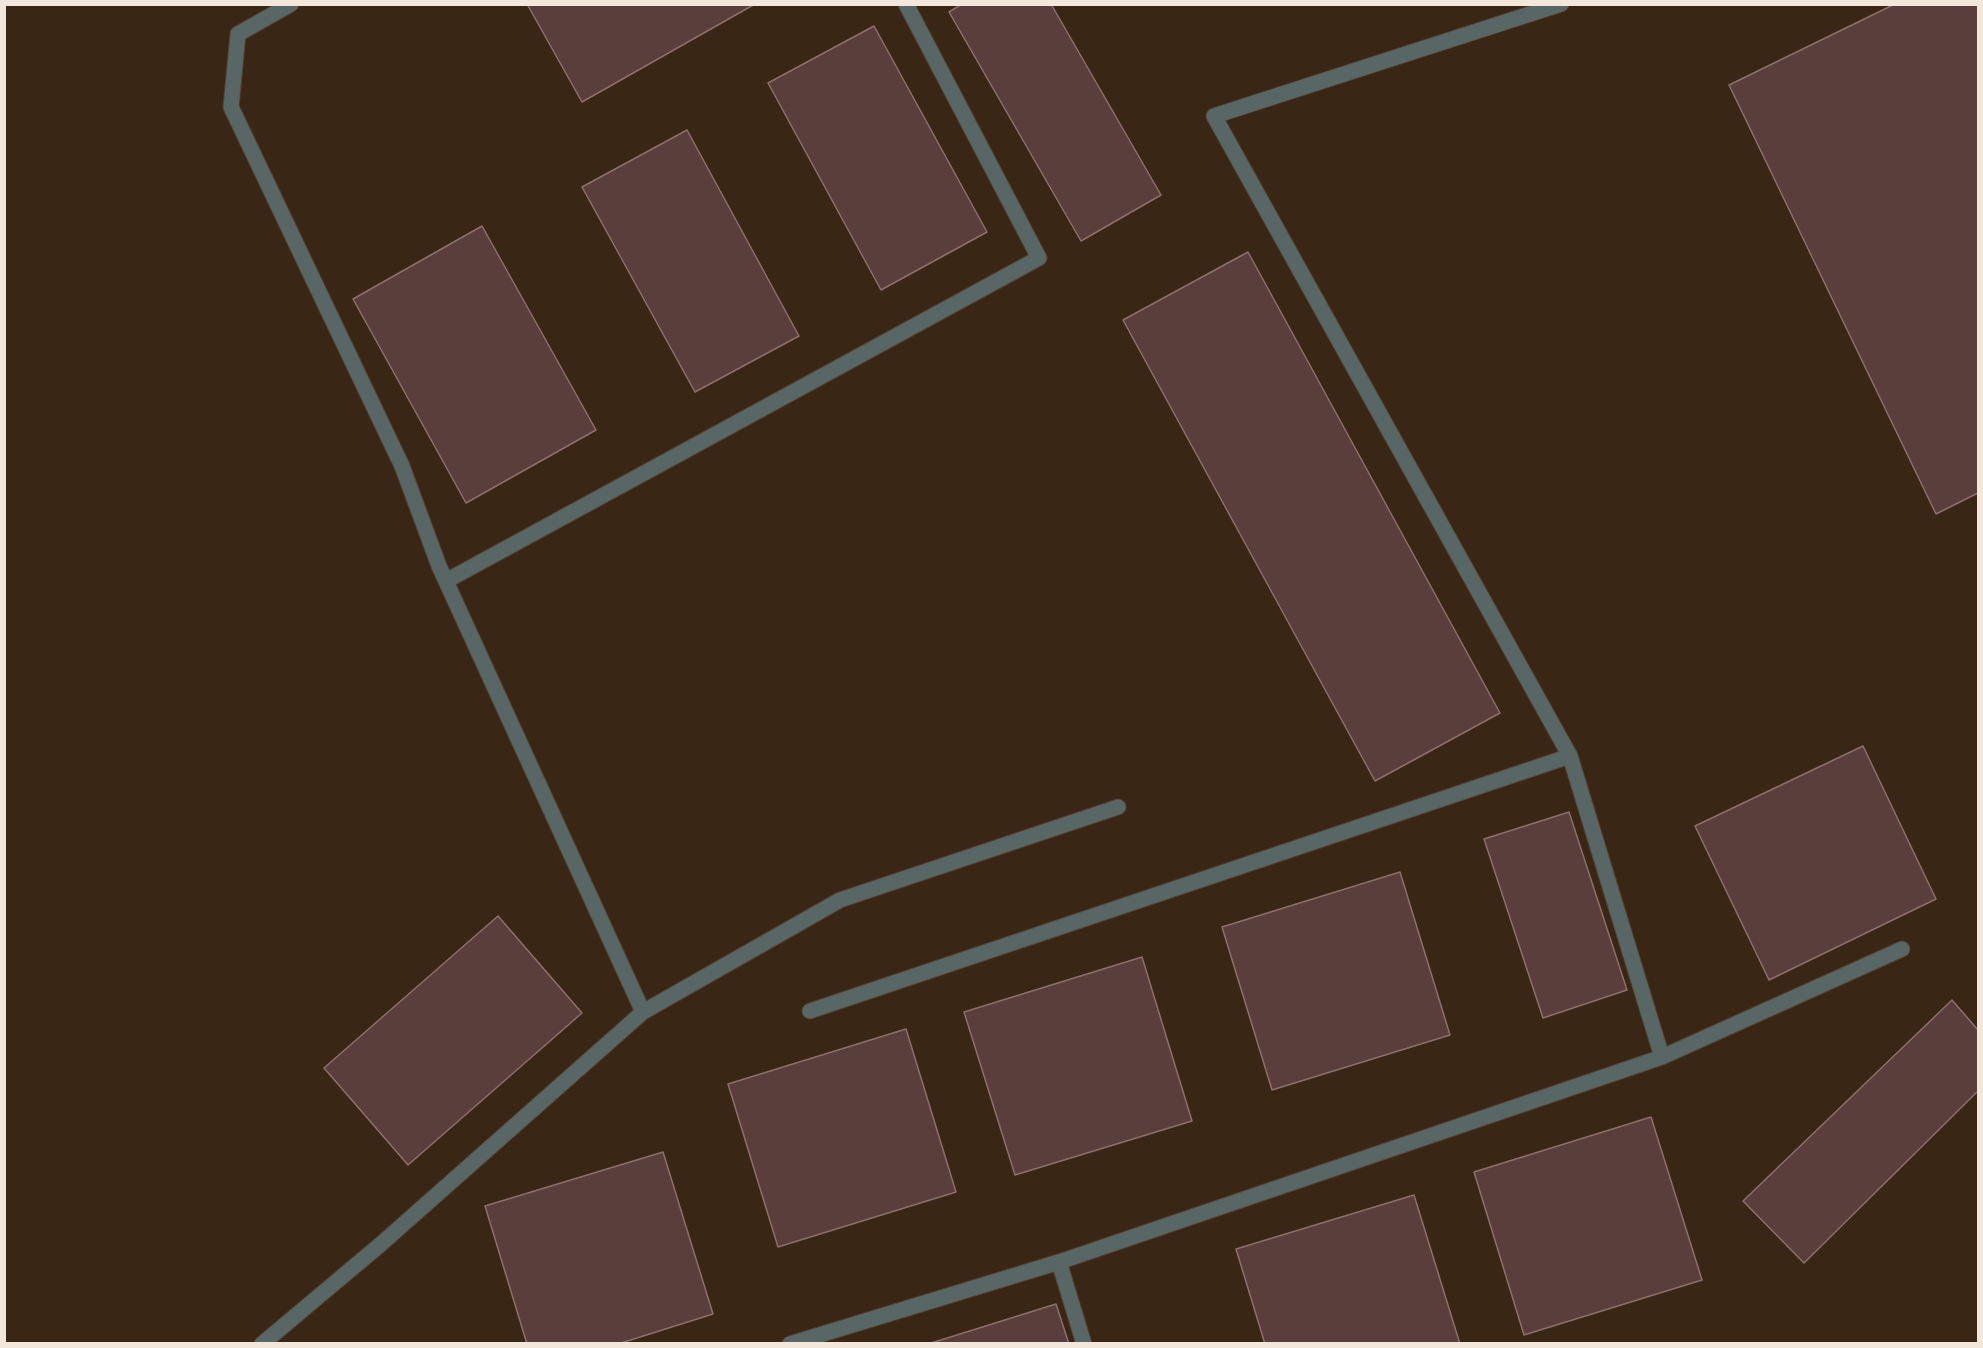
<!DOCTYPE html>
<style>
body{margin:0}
#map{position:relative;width:1983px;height:1348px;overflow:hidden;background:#392615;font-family:"Fira Sans Condensed",sans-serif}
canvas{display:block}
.frame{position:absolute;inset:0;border:6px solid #f3e6db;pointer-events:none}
</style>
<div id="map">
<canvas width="1983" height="1348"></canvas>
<div class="frame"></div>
</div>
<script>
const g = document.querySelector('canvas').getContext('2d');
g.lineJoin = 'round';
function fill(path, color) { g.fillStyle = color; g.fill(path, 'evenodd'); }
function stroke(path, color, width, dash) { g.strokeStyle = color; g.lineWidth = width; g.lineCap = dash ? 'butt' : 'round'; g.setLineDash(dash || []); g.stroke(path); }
const building = new Path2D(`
 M527,4H755L582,102Z
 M962,4H1051L1161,195L1081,241L949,12Z
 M1895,4H1978V493L1936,514L1729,85Z
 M874,26L987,232L881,290L768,83Z
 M687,130L799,336L695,392L582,187Z
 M482,226L596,430L466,503L353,299Z
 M1248,252L1500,713L1375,781L1123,320Z
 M1863,746L1936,899L1769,980L1695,826Z
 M1569,812L1627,990L1543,1018L1484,839Z
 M1400,872L1450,1035L1272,1090L1222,927Z
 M498,916L582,1013L408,1165L324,1068Z
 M1142,957L1192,1121L1015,1175L964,1012Z
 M1952,1000L1978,1030V1091L1804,1263L1743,1201Z
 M906,1029L956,1192L778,1247L728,1084Z
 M1651,1117L1702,1280L1524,1335L1474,1172Z
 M663,1152L713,1314L618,1344H527L485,1206Z
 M1414,1195L1460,1344H1265L1236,1249Z
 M1056,1304L1069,1344H928Z`);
fill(building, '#5a3e3b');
stroke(building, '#8e6f6b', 1.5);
const lane = new Path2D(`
 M291,4L238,34L231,107L402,466L439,566L643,1012
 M1561,4L1214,116L1570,756L1662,1057
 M446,581L1039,258L906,4
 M810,1011L1570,756
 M1059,1262L1084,1344
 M262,1344L381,1244L643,1012L840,900L1118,807
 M790,1344L1059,1262L1662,1057L1902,949`);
stroke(lane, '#534131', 17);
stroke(lane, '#586765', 15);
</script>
